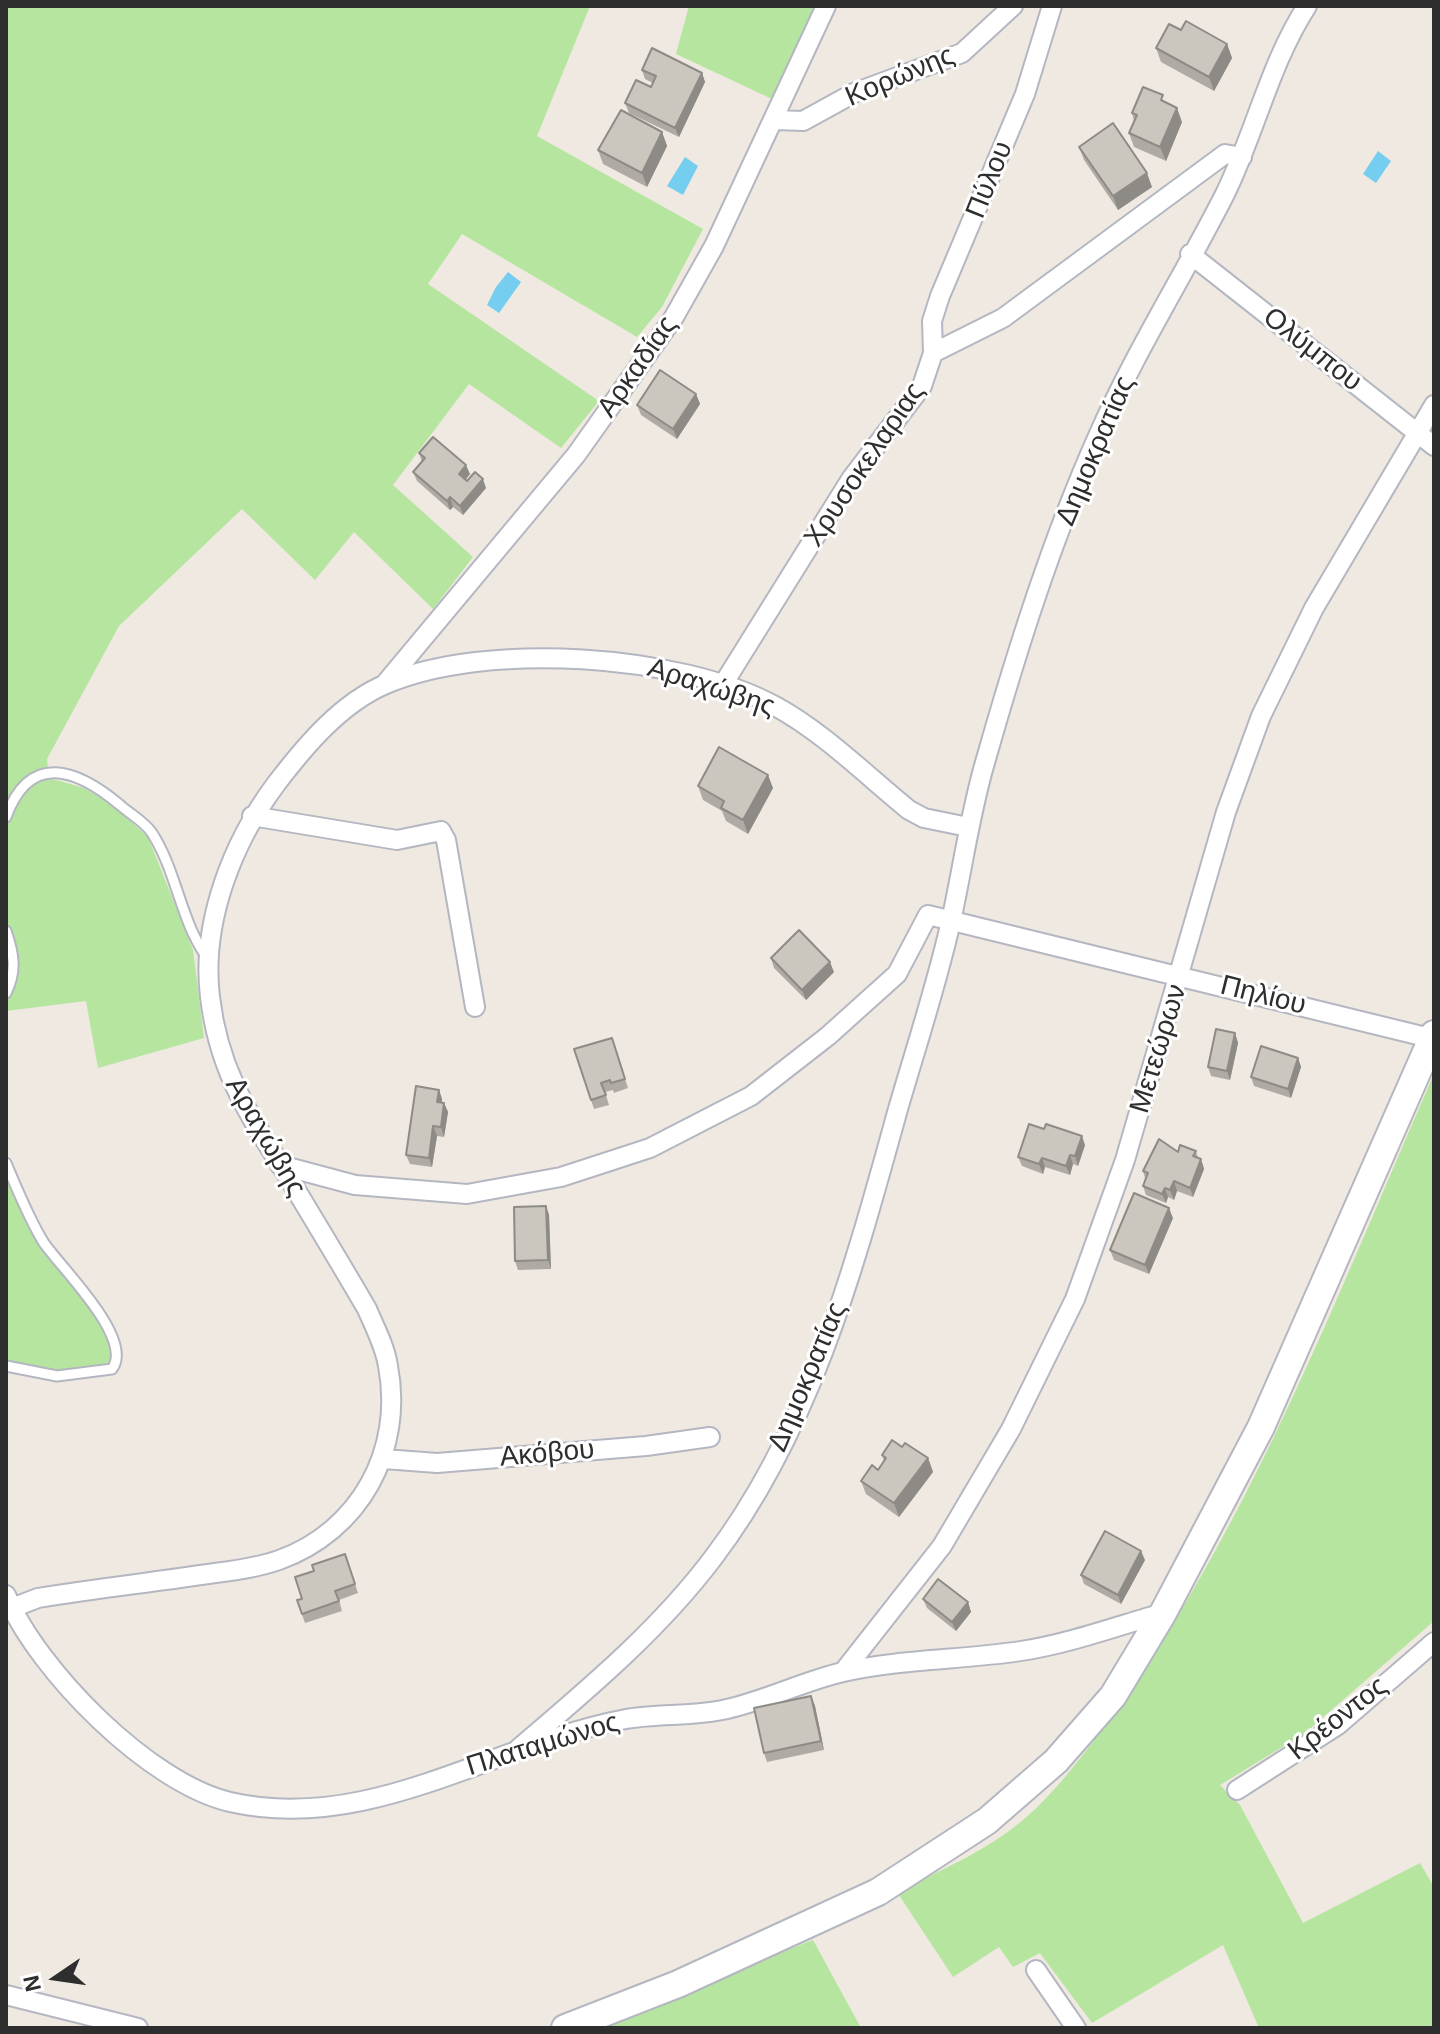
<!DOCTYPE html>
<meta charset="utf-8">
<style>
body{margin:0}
#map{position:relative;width:1440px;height:2034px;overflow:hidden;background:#efe9e1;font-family:Helvetica,sans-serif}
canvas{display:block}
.frame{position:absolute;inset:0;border:8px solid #2e2e2e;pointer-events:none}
.north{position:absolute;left:16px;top:1938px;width:80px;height:80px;-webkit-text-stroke:6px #fff;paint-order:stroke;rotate:257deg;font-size:22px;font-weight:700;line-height:32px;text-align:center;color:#2e2e2e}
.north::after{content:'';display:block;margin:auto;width:28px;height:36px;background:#2e2e2e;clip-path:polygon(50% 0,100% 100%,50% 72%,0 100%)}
</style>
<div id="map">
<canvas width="1440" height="2034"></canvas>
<div class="frame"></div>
<div class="north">N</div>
</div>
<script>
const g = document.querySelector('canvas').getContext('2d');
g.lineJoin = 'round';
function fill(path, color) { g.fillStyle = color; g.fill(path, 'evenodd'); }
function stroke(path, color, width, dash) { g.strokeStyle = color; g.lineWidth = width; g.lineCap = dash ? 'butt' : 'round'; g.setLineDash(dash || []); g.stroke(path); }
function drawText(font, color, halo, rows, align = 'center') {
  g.font = font + ' Helvetica,sans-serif'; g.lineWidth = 6; g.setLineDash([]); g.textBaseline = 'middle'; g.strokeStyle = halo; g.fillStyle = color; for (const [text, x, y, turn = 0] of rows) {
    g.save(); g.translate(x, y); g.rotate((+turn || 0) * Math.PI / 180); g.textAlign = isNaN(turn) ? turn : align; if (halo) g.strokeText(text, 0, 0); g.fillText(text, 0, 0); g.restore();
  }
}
fill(new Path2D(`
 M6,6H590L537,136L703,229L662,307L637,337L462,234L428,284L599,401L561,448L469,384L393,485L473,557L433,609L354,532L315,580L242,509L119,626L47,759L49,778L84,788L110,803L148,837L193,950L204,1038L98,1068L86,1001L6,1011Z
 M689,6H814L772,99L676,54Z
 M1434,1074V1621L1305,1733L1220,1785L1240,1805L1303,1923L1420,1863L1434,1887V2025L1428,2028H1259L1223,1945L1092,2023L1040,1953L1013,1967L999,1947L953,1977L897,1892C943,1869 994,1848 1032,1812C1069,1778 1108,1722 1137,1680C1263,1493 1344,1279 1434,1074Z
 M6,1174L59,1267L106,1332L113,1346L111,1365L66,1372L6,1362Z
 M813,1940L861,2028H589Z`), '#b5e59e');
fill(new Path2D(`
 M1378,151L1391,161L1376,183L1363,174Z
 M685,157L698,166L683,195L667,186Z
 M508,272L521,282L499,313L487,305L496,287Z`), '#75cdf0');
const lane = new Path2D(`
 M6,817C30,751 77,769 120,805C130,814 145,822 152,833C177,872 180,919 206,956
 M6,931C14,954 17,971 6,993
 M6,1163C17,1189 29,1219 44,1243C61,1268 135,1339 112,1369L57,1376L6,1366`);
const street = new Path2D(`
 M775,120L803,121L854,93L962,53L1013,6
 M1190,254L1434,446
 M933,353L932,321L940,296L1025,94L1052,6
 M384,685L576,455L674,317L714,246L826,6
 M722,686L851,479L922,386L933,353L1003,318L1225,154L1242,157
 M252,816L397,840L441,831L446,840L475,1007
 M280,1165L355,1185L467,1194L561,1177L650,1148L751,1096L828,1036L897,974L928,915L1434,1039
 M384,1459L437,1463L646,1446L710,1437
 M6,1595C38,1671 149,1783 230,1802C370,1834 493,1744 626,1719C659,1713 694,1717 727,1709C767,1700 804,1681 843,1672C901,1659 962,1660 1021,1651C1068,1644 1117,1626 1163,1613
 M12,1608L38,1598C92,1589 147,1583 201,1575C227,1571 254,1569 279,1560C360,1531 404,1450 388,1366C385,1346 375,1328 367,1309C342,1266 316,1223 290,1180C251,1117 219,1074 210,997C201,923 232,843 276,784C305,746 341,703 386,684C486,641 680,654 775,706C823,732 866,775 909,810L924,818L968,827
 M843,1672L942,1546L1011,1429L1075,1299L1125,1160L1226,812L1261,716L1314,608L1434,405
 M518,1749C587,1690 658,1631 713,1558C812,1428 855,1264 898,1109C916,1047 937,984 951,921C963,867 970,812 986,759C1017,650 1052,539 1098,436C1135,352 1184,275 1225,194C1255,133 1270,63 1307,6
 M1237,1790L1338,1725L1434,1642
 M1036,1970L1076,2028
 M6,1995L138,2028`);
const secondary = new Path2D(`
 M565,2028L678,1984L878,1892L987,1821L1056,1761L1113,1696L1163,1613L1261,1427L1434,1034`);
stroke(lane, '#b4b7c1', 13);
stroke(street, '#b4b7c1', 22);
stroke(secondary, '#b4b7c1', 30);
stroke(lane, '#fff', 9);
stroke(street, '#fff', 18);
stroke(secondary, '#fff', 26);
fill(new Path2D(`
 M1181,30L1227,44L1232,58L1214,91L1161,62L1156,48Z
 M642,70L702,73L705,82L679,137L629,113L625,103L651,87L653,83L645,79Z
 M1166,103L1182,122L1166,161L1134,147L1129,133L1134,121L1132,113Z
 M662,132L667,146L647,187L603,164L598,150Z
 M1079,147L1152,187L1118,210L1084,160Z
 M696,394L700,404L677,439L641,415L637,405Z
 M419,453L470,474L465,480L467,481L486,488L463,515L453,507L450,510L417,481L413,472L422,462Z
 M698,786L773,788L748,834L726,821L722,811L703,800Z
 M771,958L834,972L806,1000L774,968Z
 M1235,1033L1238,1043L1230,1080L1211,1076L1208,1067Z
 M612,1038L628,1088L614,1093L613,1090L605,1092L609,1105L594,1109L574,1049Z
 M1298,1058L1301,1067L1291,1098L1254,1086L1251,1077Z
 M439,1090L442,1099V1103H444L448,1112L444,1137L437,1136L432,1167L410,1164L406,1155Z
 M1044,1129L1085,1145L1078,1166L1073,1164L1070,1175L1045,1167L1043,1174L1022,1166L1018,1157Z
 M1196,1151L1198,1158L1201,1159L1204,1169L1193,1197L1177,1191L1174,1200L1168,1197L1166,1203L1146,1195L1143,1186L1145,1178L1143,1171L1178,1152Z
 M546,1206L549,1215L551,1269L518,1270L515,1261Z
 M1173,1218L1149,1274L1114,1260L1110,1250Z
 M902,1447L928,1458L933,1472L899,1517L866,1494L861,1481L878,1470L884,1461L882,1455Z
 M345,1554L358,1593L339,1600L342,1611L305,1623L297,1600L302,1599L314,1571Z
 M1145,1560L1121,1604L1084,1584L1081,1575Z
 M923,1599L968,1602L971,1612L956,1631L927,1608Z
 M811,1696L815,1706L824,1750L767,1762L764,1753Z`), '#afaba4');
fill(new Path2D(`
 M1227,44L1232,58L1214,91L1209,77Z
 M702,73L705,82L679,137L675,128Z
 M1177,108L1182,122L1166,161L1160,147Z
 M662,132L667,146L647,187L642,173Z
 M1147,173L1152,187L1118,210L1113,196Z
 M696,394L700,404L677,439L673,429Z
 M466,465L470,474L462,484L459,474Z
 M483,479L486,488L463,515L460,506Z
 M450,497L453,507L450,510L447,501Z
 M768,775L773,788L748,834L743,820Z
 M830,962L834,972L806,1000L802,990Z
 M1235,1033L1238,1043L1230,1080L1227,1071Z
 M1298,1058L1301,1067L1291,1098L1288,1089Z
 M439,1090L442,1099L441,1111L437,1102Z
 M444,1103L448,1112L444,1137L441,1127Z
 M433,1126L437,1136L432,1167L429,1158Z
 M1082,1136L1085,1145L1078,1166L1075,1156Z
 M1070,1155L1073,1164L1070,1175L1066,1166Z
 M1042,1158L1045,1167L1043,1174L1039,1164Z
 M1201,1159L1204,1169L1193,1197L1190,1188Z
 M1174,1181L1177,1191L1174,1200L1170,1190Z
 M1165,1188L1168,1197L1166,1203L1162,1194Z
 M546,1206L549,1215L551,1269L548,1260Z
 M1169,1208L1173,1218L1149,1274L1145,1265Z
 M928,1458L933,1472L899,1517L894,1503Z
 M1141,1551L1145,1560L1121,1604L1118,1595Z
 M968,1602L971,1612L956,1631L952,1622Z
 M811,1696L815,1706L824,1750L821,1741Z`), '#8e8b86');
const building = new Path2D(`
 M1186,21L1227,44L1209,77L1156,48L1169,24L1181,30Z
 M652,48L702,73L675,128L625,103L636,80L651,87L656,76L642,70Z
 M1143,87L1163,95L1161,100L1177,108L1160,147L1129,133L1137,115L1132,113Z
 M621,110L662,132L642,173L598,150Z
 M1113,123L1147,173L1113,196L1079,147Z
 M660,370L696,394L673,429L637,405Z
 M433,437L466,465L459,474L467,481L475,472L483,479L460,506L450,497L447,501L413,472L425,458L419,453Z
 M719,747L768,775L743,820L721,808L724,801L698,786Z
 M799,930L830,962L802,990L771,958Z
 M1216,1029L1235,1033L1227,1071L1208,1067Z
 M612,1038L625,1079L611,1083L610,1080L601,1083L606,1095L591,1100L574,1049Z
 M1261,1046L1298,1058L1288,1089L1251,1077Z
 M416,1086L439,1090L437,1102L444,1103L441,1127L433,1126L429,1158L406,1155Z
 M1029,1124L1044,1129L1046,1124L1082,1136L1075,1156L1070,1155L1066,1166L1042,1158L1039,1164L1018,1157Z
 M1159,1139L1178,1152L1180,1145L1196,1151L1193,1156L1201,1159L1190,1188L1174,1181L1170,1190L1165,1188L1162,1194L1143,1186L1148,1173L1143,1171Z
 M1134,1193L1169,1208L1145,1265L1110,1250Z
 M546,1206L548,1260L515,1261L514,1207Z
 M892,1440L902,1447L905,1443L928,1458L894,1503L861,1481L872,1465L878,1470L886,1458L882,1455Z
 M1105,1531L1141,1551L1118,1595L1081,1575Z
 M345,1554L355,1584L335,1591L339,1601L302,1614L297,1600L302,1599L295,1577L314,1571L312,1565Z
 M938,1579L968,1602L952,1622L923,1599Z
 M811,1696L821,1741L764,1753L754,1708Z`);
fill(building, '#cbc7bf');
stroke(building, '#8e8b86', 2);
drawText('28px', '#2e2e2e', '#fff', [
 ["Κορώνης",900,77,-23],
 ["Πύλου",990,180,-68],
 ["Ολύμπου",1312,350,38],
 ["Αρκαδίας",638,367,-55],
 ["Δημοκρατίας",1096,451,-67],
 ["Χρυσοκελαριας",865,465,-56],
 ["Αραχώβης",711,688,18],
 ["Πηλίου",1263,996,14],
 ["Μετεώρων",1159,1049,-73],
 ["Αραχώβης",265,1137,60],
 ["Δημοκρατίας",808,1377,-67],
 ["Ακόβου",547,1454,-5],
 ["Κρέοντος",1338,1719,-38],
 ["Πλαταμώνος",543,1745,-17]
]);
</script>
